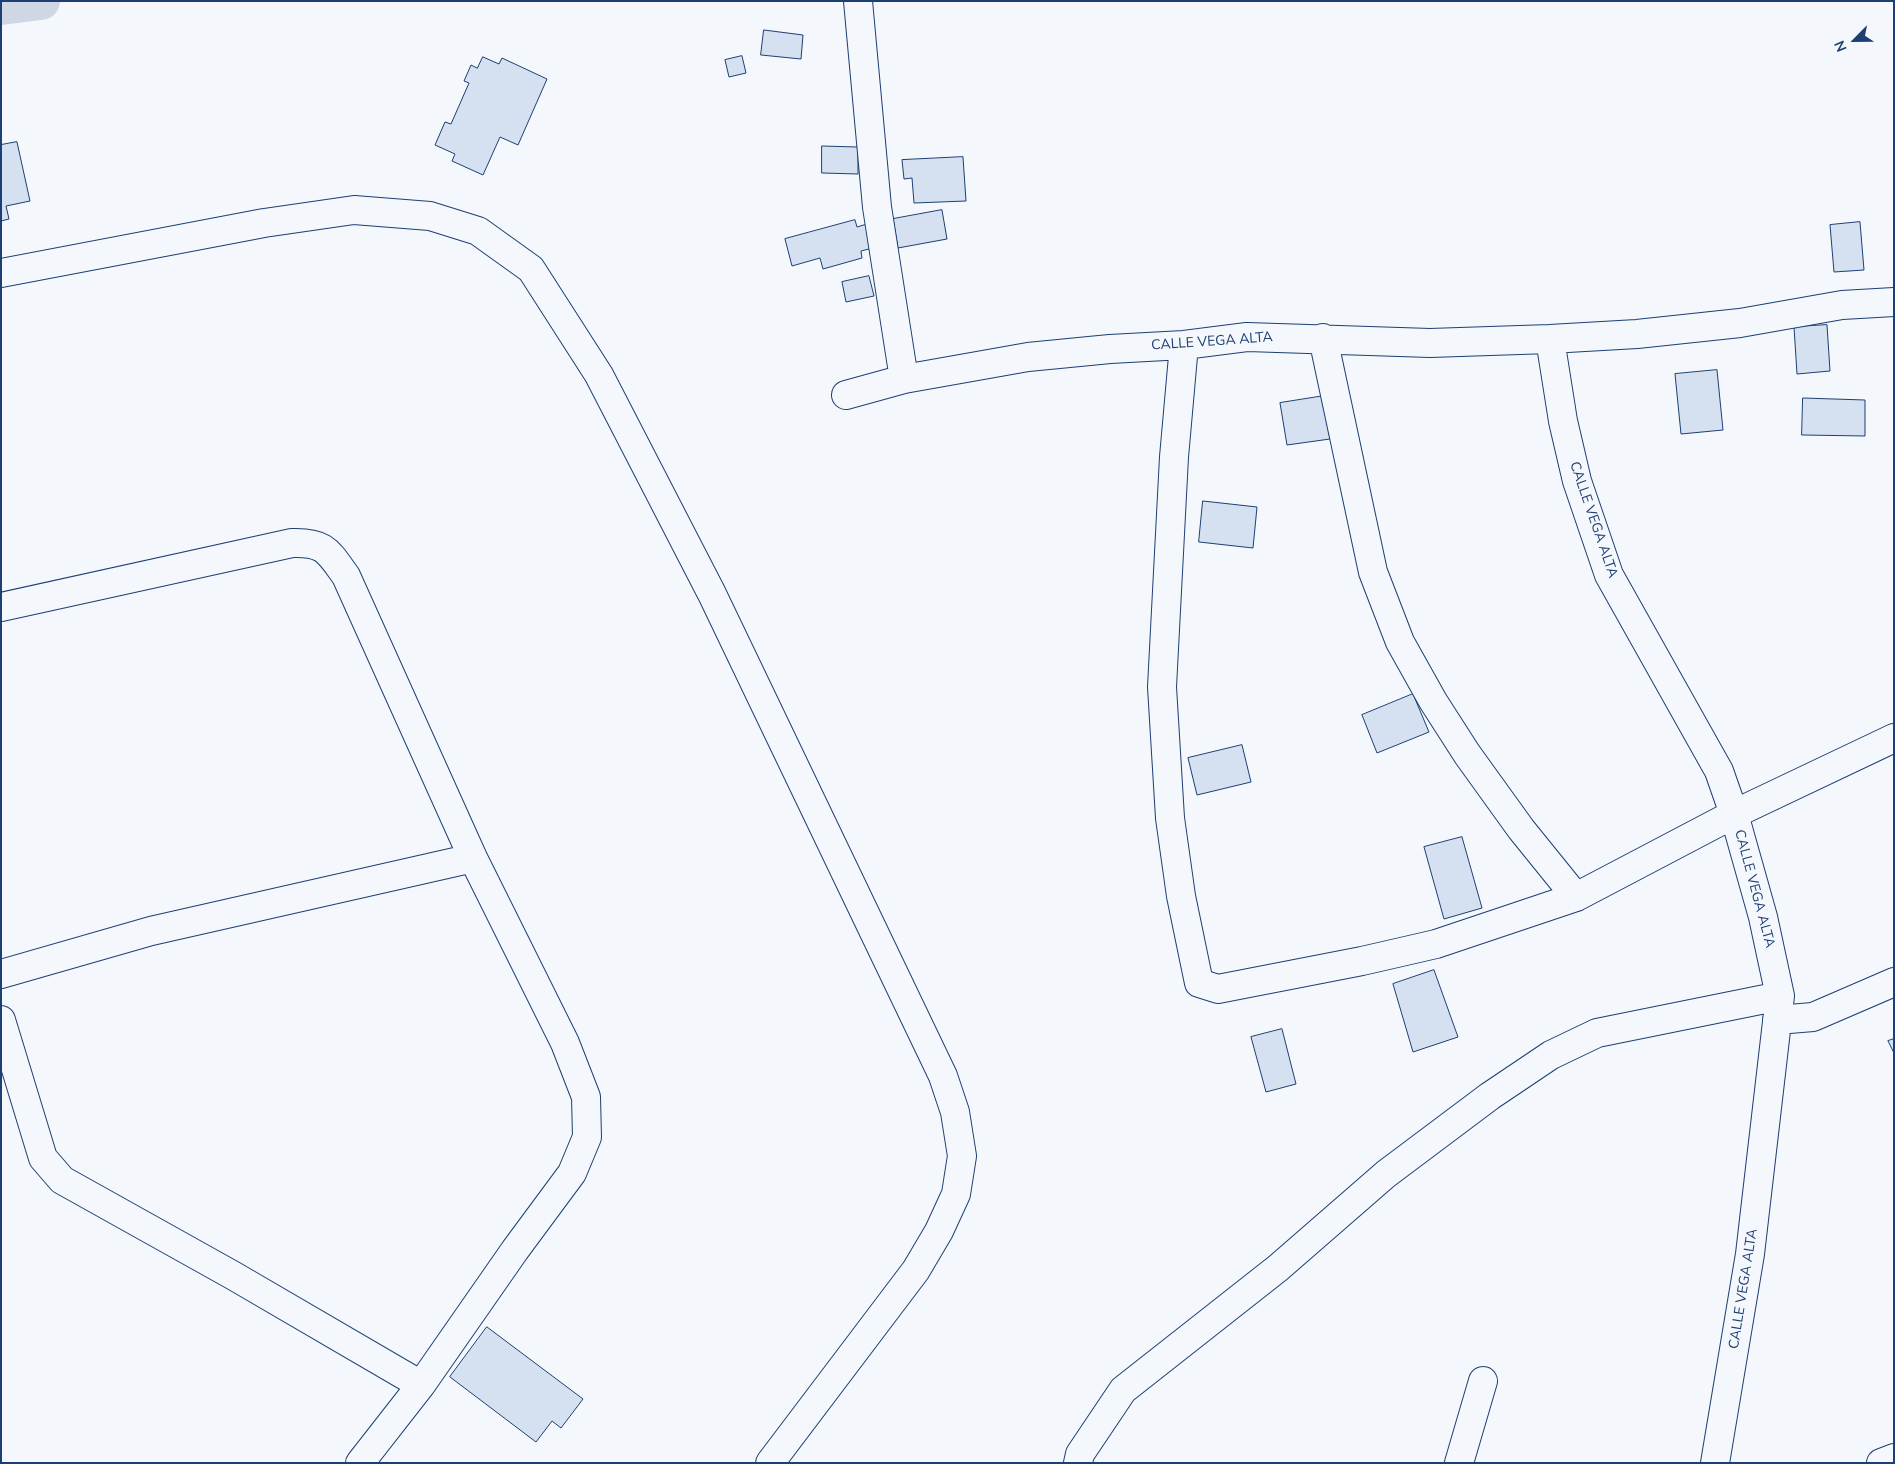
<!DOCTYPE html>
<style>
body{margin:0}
#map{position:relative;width:1895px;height:1464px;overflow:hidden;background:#f4f7fb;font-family:"Nunito Sans",sans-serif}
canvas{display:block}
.frame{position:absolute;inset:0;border:2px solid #1d3f73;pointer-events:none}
.north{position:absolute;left:1830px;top:15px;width:50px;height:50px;-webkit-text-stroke:4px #f4f7fb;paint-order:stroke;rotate:247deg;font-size:14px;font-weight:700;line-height:20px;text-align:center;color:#1d3f73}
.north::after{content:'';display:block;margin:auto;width:18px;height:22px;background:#1d3f73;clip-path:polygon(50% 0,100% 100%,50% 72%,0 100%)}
</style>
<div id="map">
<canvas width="1895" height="1464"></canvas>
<div class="frame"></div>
<div class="north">N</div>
</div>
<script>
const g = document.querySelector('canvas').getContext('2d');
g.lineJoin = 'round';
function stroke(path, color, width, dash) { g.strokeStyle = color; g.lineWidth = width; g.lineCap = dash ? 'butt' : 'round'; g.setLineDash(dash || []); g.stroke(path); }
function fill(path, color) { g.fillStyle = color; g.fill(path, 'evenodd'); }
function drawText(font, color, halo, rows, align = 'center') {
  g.font = font + ' "Nunito Sans",sans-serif'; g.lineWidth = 4; g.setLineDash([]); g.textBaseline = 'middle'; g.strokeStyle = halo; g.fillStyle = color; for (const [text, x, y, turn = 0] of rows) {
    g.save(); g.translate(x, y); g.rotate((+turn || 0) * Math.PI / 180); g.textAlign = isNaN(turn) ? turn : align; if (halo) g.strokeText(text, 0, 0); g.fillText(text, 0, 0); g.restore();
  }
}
stroke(new Path2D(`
 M1,6L41,1`), '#cfd7e4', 38);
const building = new Path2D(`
 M764,30L803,35L801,59L761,55Z
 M742,56L746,73L729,77L725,60Z
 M483,57L499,64L502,58L547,79L518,145L500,137L483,175L452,161L455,154L435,145L445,122L451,124L469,83L464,81L471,65L477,68Z
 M17,142L30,201L6,206L9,219L1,221V145Z
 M822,146L858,147V174L822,173Z
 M963,157L966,201L914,203L912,178L904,179L902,160Z
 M942,210L947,239L898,248L893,219Z
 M855,220L857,227L867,224L873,248L861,251L862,258L823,269L820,258L792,266L785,239Z
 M1860,222L1864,270L1834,272L1830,225Z
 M869,276L874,296L846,302L842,282Z
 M1827,325L1830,371L1797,374L1794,327Z
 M1717,370L1723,430L1681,434L1675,374Z
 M1324,396L1330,439L1287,445L1280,403Z
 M1803,398L1865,400V436L1802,435Z
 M1203,501L1257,507L1253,548L1199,542Z
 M1413,694L1429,732L1377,753L1362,715Z
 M1242,745L1251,782L1197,795L1188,758Z
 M1462,837L1482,908L1444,919L1424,847Z
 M1434,970L1458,1037L1413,1052L1393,984Z
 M1282,1029L1296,1084L1266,1092L1251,1037Z
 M1894,1039V1053L1888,1041Z
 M487,1327L583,1399L561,1428L552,1421L536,1442L450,1377Z`);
fill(building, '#d5e0f0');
stroke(building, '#1d3f73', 1);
const minor = new Path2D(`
 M858,1L877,207L904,379
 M1,273L264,223L354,210L430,216L478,231L531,269L599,375L712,594L943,1076L955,1112L962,1156L956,1194L939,1231L916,1270L770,1463
 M1323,338L1373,572L1400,642L1433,701L1467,754L1521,829L1576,897
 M1550,339L1637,334L1740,323L1842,305L1894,302
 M1184,345L1174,457L1162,687L1170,818L1181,896L1199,983L1218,989L1362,961L1436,944L1576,897L1734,814L1894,738
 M846,395L904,379L1028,357L1110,349L1184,345L1247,337L1430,343L1550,339L1563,421L1577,481L1609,575L1719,771L1734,814L1763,917L1780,996L1750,1254L1715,1463
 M1,607L292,543C325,542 328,551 346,576L473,858L565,1043L586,1097L587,1137L572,1173L515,1250L421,1385L360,1463
 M1,974L151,931L473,858
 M1,1020L43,1158L62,1180L234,1276L421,1385
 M1777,1020L1813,1017L1894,982
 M1078,1463L1080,1454L1123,1390L1278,1268L1386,1174L1490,1096L1551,1055L1597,1033L1780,996
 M1459,1463L1483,1381
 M1881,1463L1894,1458`);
stroke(minor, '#1d3f73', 30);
stroke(minor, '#f4f7fb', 28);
drawText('14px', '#1d3f73', '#f4f7fb', [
 ["CALLE VEGA ALTA",1212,342,-4],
 ["CALLE VEGA ALTA",1593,520,71],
 ["CALLE VEGA ALTA",1754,889,75],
 ["CALLE VEGA ALTA",1744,1289,-81]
]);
</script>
